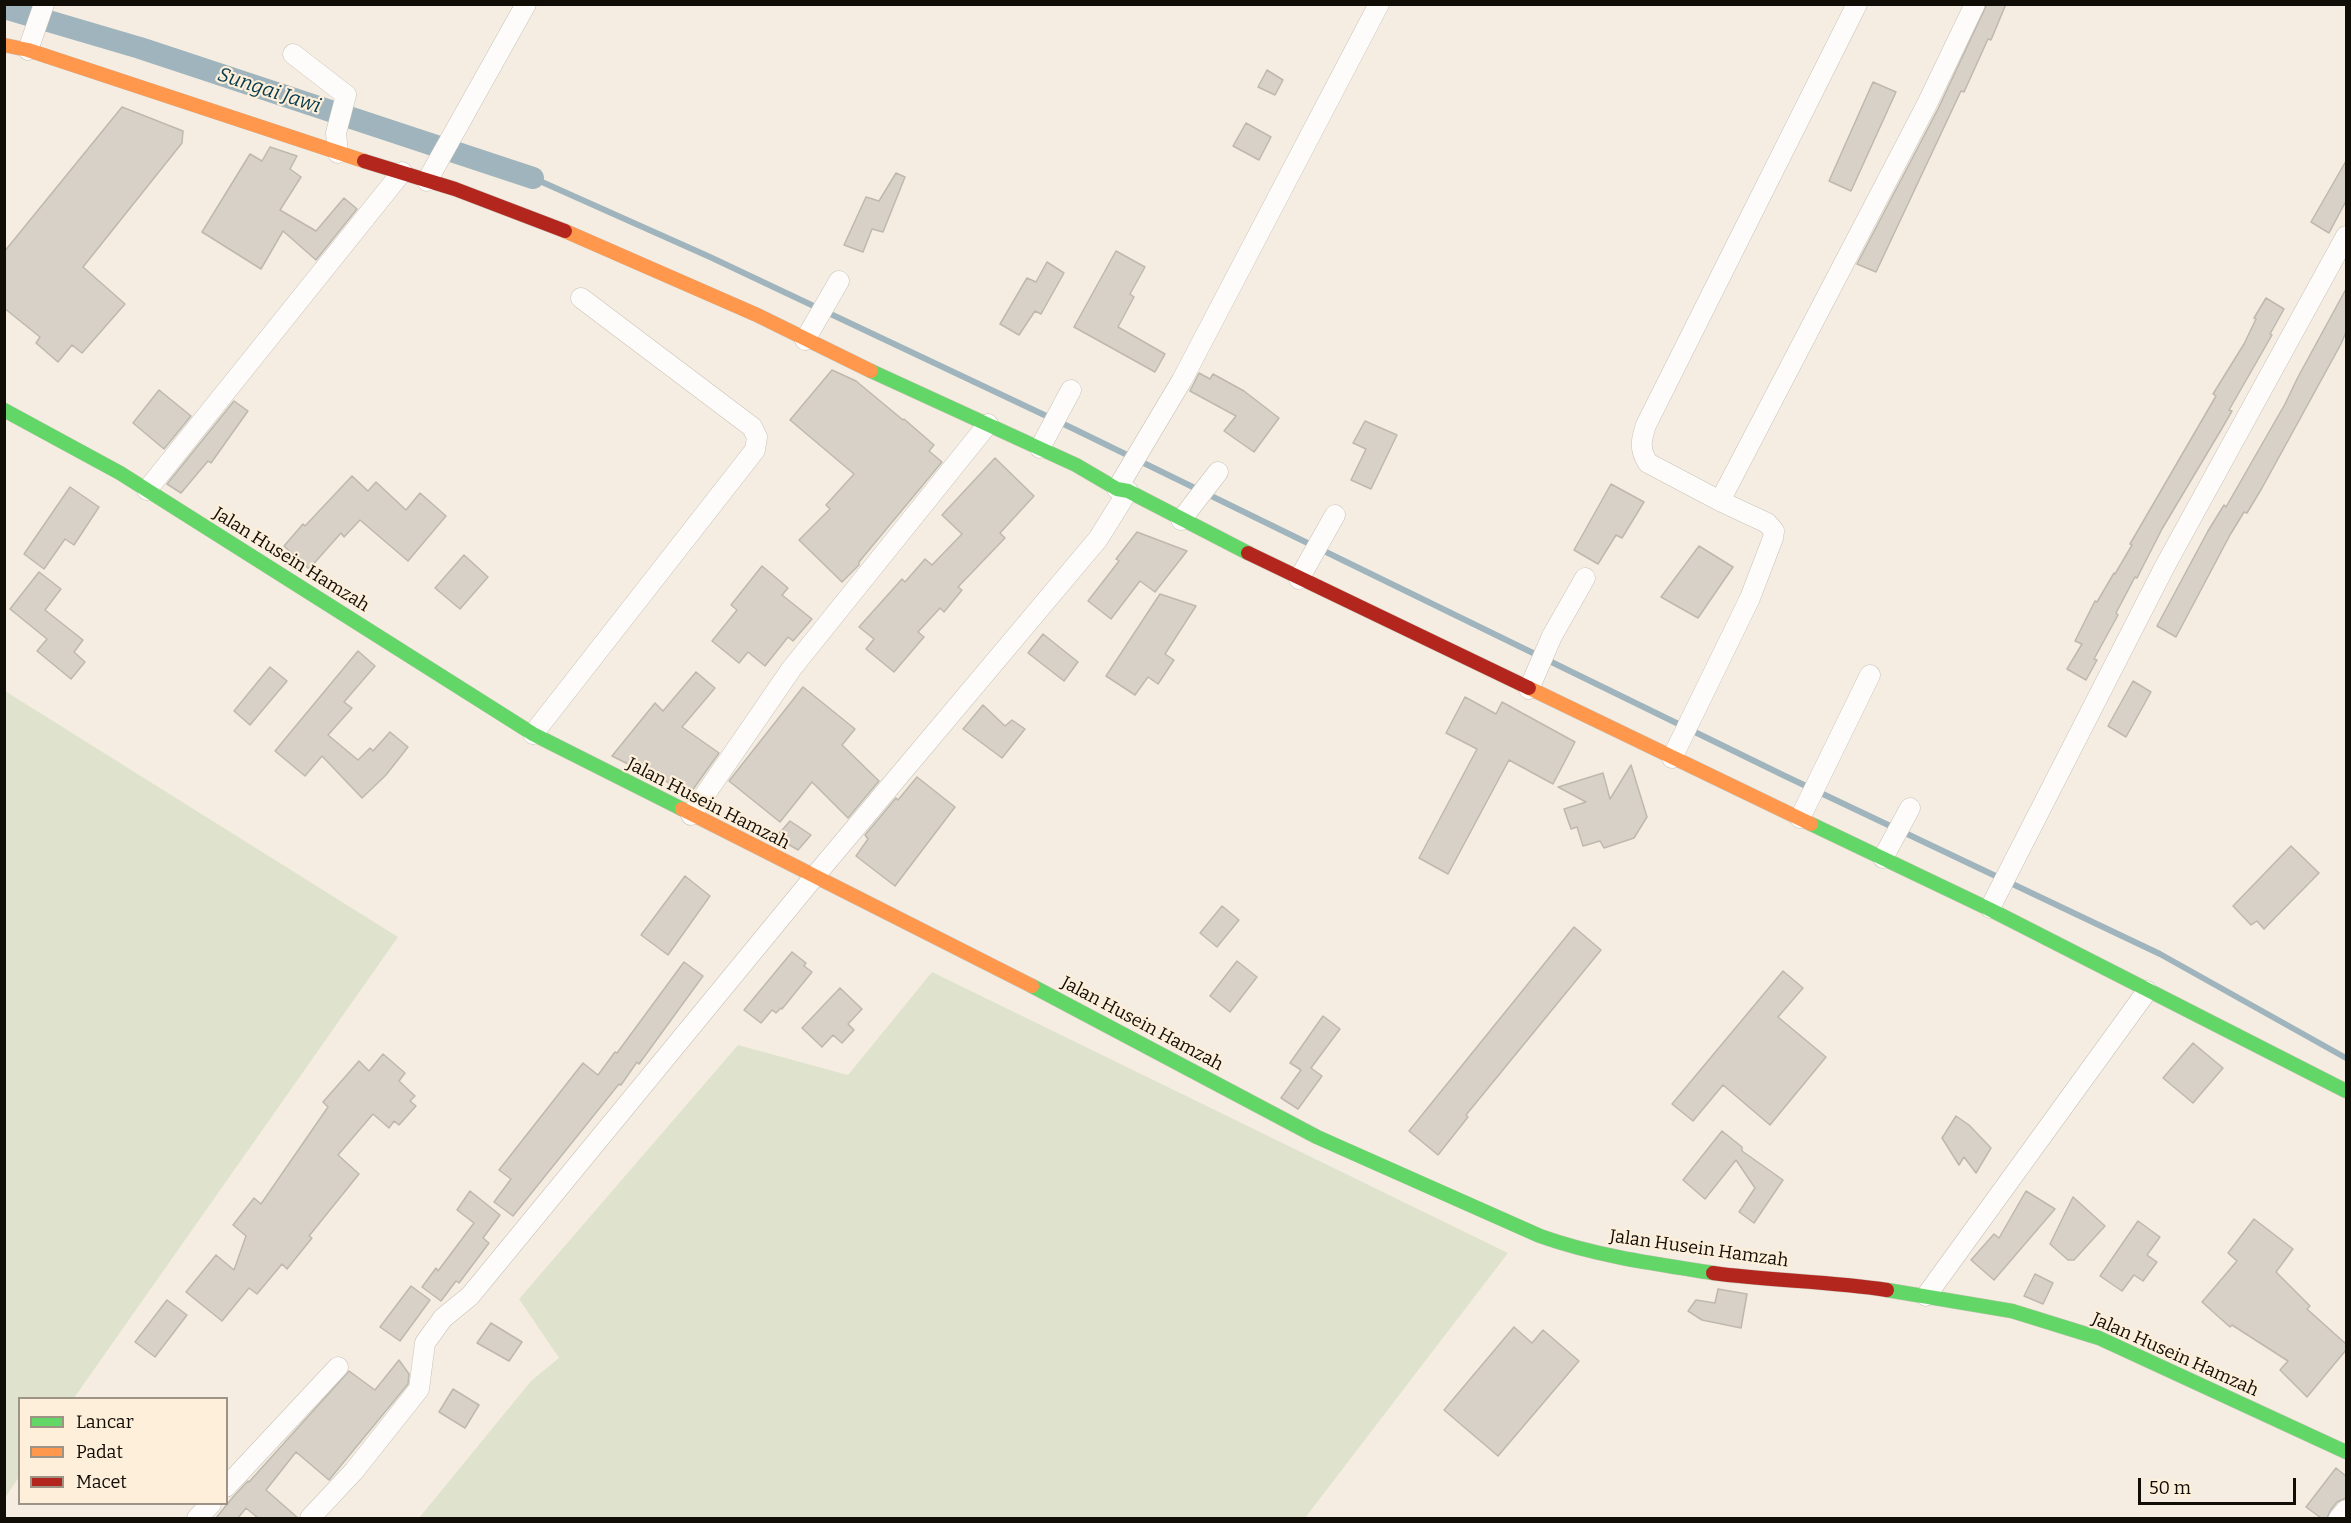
<!DOCTYPE html>
<style>
body{margin:0}
#map{position:relative;width:2351px;height:1523px;overflow:hidden;background:#f5ede1;font-family:Bitter,serif}
canvas{display:block}
.frame{position:absolute;inset:0;border:6px solid #100c06;pointer-events:none}
.legend{position:absolute;left:18px;top:1397px;width:210px;height:108px;box-sizing:border-box;background:#fdefd9;border:2px solid #9e9485;margin:0;padding:8px 10px;list-style:none;font-size:18px;color:#100c06}
.legend li{display:flex;align-items:center;gap:12px;height:30px}
.legend b{width:30px;border:2px solid #9e9485}
.scale{position:absolute;left:2138px;top:1478px;width:158px;height:27px;box-sizing:border-box;border:3px solid #100c06;border-top:0;padding-left:8px;font-size:18px;line-height:21px;white-space:nowrap;color:#100c06;-webkit-text-stroke:4px #fdefd9;paint-order:stroke}
</style>
<div id="map">
<canvas width="2351" height="1523"></canvas>
<div class="frame"></div>
<ul class="legend">
<li><b style="height:8px;background:#63d668"></b>Lancar</li>
<li><b style="height:8px;background:#ff974d"></b>Padat</li>
<li><b style="height:8px;background:#b3261e"></b>Macet</li>
</ul>
<div class="scale">50 m</div>
</div>
<script>
const g = document.querySelector('canvas').getContext('2d');
g.lineJoin = 'round';
function fill(path, color) { g.fillStyle = color; g.fill(path, 'evenodd'); }
function stroke(path, color, width, dash) { g.strokeStyle = color; g.lineWidth = width; g.lineCap = dash ? 'butt' : 'round'; g.setLineDash(dash || []); g.stroke(path); }
function drawText(font, color, halo, rows, align = 'center') {
  g.font = font + ' Bitter,serif'; g.lineWidth = 4.5; g.setLineDash([]); g.textBaseline = 'middle'; g.strokeStyle = halo; g.fillStyle = color; for (const [text, x, y, turn = 0] of rows) {
    g.save(); g.translate(x, y); g.rotate((+turn || 0) * Math.PI / 180); g.textAlign = isNaN(turn) ? turn : align; if (halo) g.strokeText(text, 0, 0); g.fillText(text, 0, 0); g.restore();
  }
}
fill(new Path2D(`
 M5,691L398,937L74,1398H20L19,1477L5,1498Z
 M932,972L1508,1253L1305,1518H419L531,1381L559,1358L519,1299L738,1045L848,1075Z`), '#dfe3ce');
stroke(new Path2D(`
 M533,178L710,257L1074,429L1785,776L2160,954L2346,1058`), '#9fb4bd', 6);
stroke(new Path2D(`
 M4,8L140,48L533,178`), '#9fb4bd', 22);
const building = new Path2D(`
 M1987,4H2006L1991,40L1988,39L1964,92L1961,91L1876,272L1857,264L1938,109Z
 M1267,70L1283,80L1275,95L1258,87Z
 M1873,82L1896,92L1851,191L1829,181Z
 M122,107L183,131L182,143L83,267L125,304L82,353L72,345L58,362L36,343L40,337L4,308V252Z
 M1246,123L1271,137L1259,160L1233,146Z
 M270,147L297,156L290,169L301,177L280,210L316,231L344,198L357,209L316,260L283,231L261,269L202,232L250,154L262,161Z
 M2346,161V201L2329,233L2311,222Z
 M896,173L905,177L883,232L872,229L863,252L844,245L866,197L879,201Z
 M1116,251L1145,267L1130,294L1134,297L1118,327L1165,354L1155,372L1074,327Z
 M1047,262L1064,273L1041,314L1035,311L1019,335L1000,324L1027,278L1036,282Z
 M2346,289V332L2341,344L2262,488L2247,513L2244,512L2230,535L2176,637L2157,626L2208,531L2224,505L2226,507L2285,404L2298,377Z
 M2266,298L2284,309L2270,334L2272,335L2229,410L2232,411L2221,430L2162,529L2137,578L2135,577L2116,613L2118,615L2094,659L2097,660L2086,680L2067,669L2082,644L2075,641L2095,601L2097,602L2114,573L2115,574L2132,545L2130,544L2216,396L2213,394L2244,344L2256,319L2254,318Z
 M832,370L856,381L903,420L904,419L934,445L929,451L942,462L859,562V565L842,582L799,540L830,509L826,505L854,474L790,420Z
 M1199,373L1210,379L1213,374L1244,391L1279,418L1254,452L1224,431L1236,416L1190,391Z
 M159,390L191,416L164,449L133,423Z
 M234,401L248,411L211,463L208,461L181,493L167,484Z
 M1365,421L1397,435L1371,489L1351,480L1366,449L1353,443Z
 M995,458L1034,496L1000,533L1005,538L958,587L962,590L944,612L940,608L918,632L924,637L894,672L866,649L874,639L859,627L902,579L905,582L925,559L932,565L962,534L942,515Z
 M352,476L368,491L376,482L406,510L420,493L446,516L408,561L360,520L344,537L341,533L309,569L284,546L303,524L305,526Z
 M1611,484L1644,502L1622,538L1616,535L1598,564L1574,550Z
 M70,487L99,507L74,545L65,539L44,569L24,554Z
 M1137,532L1187,551L1155,592L1140,581L1111,619L1088,601L1119,561L1116,559Z
 M1699,546L1733,567L1698,618L1661,597Z
 M464,555L488,577L460,609L435,588Z
 M762,566L788,588L782,595L812,619L793,641L788,637L765,666L748,652L739,663L712,641L737,610L731,605Z
 M39,572L61,589L45,610L83,640L74,652L85,662L71,679L37,651L47,639L10,609Z
 M1160,594L1196,606L1165,654L1174,660L1158,684L1148,677L1135,695L1106,676Z
 M1043,634L1078,662L1064,681L1028,653Z
 M358,651L375,666L344,702L352,708L328,735L358,760L370,748L373,751L390,732L408,747L386,775L362,798L322,756L305,776L275,751Z
 M270,667L287,681L250,725L234,711Z
 M696,672L715,688L682,727L719,753L689,795L673,787L659,775L656,778L612,756L655,703L663,711Z
 M2133,681L2151,692L2126,737L2108,726Z
 M803,687L855,729L842,745L879,781L848,818L812,782L780,822L729,781Z
 M1465,697L1496,714L1502,702L1575,742L1553,784L1509,760L1448,874L1419,858L1477,749L1446,733Z
 M983,705L1005,726L1012,720L1025,729L1002,758L963,729Z
 M1631,765L1647,817L1634,838L1604,848L1600,841L1583,846L1577,827L1571,829L1564,809L1586,802L1558,787L1603,773L1610,799Z
 M917,777L955,807L895,886L856,856L868,839L865,835L896,798L898,800Z
 M790,821L811,835L798,850L776,837Z
 M2291,846L2319,873L2264,929L2257,921L2251,925L2233,906Z
 M685,876L710,896L668,955L641,935Z
 M1222,906L1239,920L1217,947L1200,933Z
 M1574,927L1601,950L1466,1115L1468,1117L1438,1155L1409,1131Z
 M792,952L806,963L804,966L812,972L782,1009L781,1008L776,1013L772,1010L761,1023L744,1010Z
 M1237,961L1257,977L1230,1012L1210,996Z
 M684,962L703,976L639,1064L637,1062L621,1085L619,1084L513,1216L494,1202L511,1179L499,1170L583,1063L598,1075L615,1052L617,1053Z
 M1783,971L1803,988L1778,1017L1826,1057L1770,1125L1723,1085L1693,1121L1672,1104Z
 M840,988L862,1009L848,1024L854,1030L842,1043L833,1035L822,1047L802,1028Z
 M1323,1016L1340,1029L1311,1068L1322,1076L1298,1109L1281,1098L1301,1070L1290,1063Z
 M2193,1043L2223,1068L2193,1103L2163,1078Z
 M383,1054L405,1073L399,1081L415,1096L410,1101L416,1106L399,1125L394,1121L389,1128L373,1114L338,1155L359,1174L309,1236L312,1238L287,1269L282,1264L257,1294L249,1288L222,1321L186,1292L216,1255L234,1270L246,1236L233,1225L254,1198L261,1204L328,1107L323,1102L359,1061L369,1071Z
 M1956,1116L1969,1125L1991,1148L1976,1173L1964,1157L1959,1165L1942,1138Z
 M1722,1131L1742,1147V1151L1783,1180L1754,1223L1739,1212L1755,1188L1736,1160L1705,1199L1683,1180Z
 M470,1191L500,1215L483,1238L489,1243L459,1283L456,1281L441,1301L422,1287L436,1268L438,1271L474,1223L457,1210Z
 M2026,1191L2055,1209L1994,1280L1971,1260L1994,1234L1999,1238Z
 M2073,1197L2105,1226L2074,1260H2068L2050,1244Z
 M2254,1219L2293,1249L2276,1272L2310,1306L2307,1309L2346,1344V1350L2307,1397L2280,1370L2288,1361L2232,1325L2230,1327L2202,1302L2237,1261L2228,1253Z
 M2138,1221L2160,1237L2147,1255L2157,1262L2143,1281L2134,1275L2122,1291L2100,1276Z
 M2035,1274L2053,1283L2043,1304L2024,1296Z
 M411,1286L430,1300L400,1341L380,1327Z
 M1718,1289L1747,1294L1741,1328L1702,1320L1688,1311L1696,1300L1715,1303Z
 M167,1300L187,1315L155,1357L135,1342Z
 M491,1323L522,1342L509,1361L477,1343Z
 M1514,1327L1532,1343L1543,1330L1579,1361L1498,1456L1444,1410Z
 M399,1360L409,1374L408,1384L329,1480L296,1452L266,1490L298,1518H258L246,1508L238,1518H216L233,1497L248,1481L249,1482L349,1371L375,1390Z
 M453,1389L479,1405L465,1428L439,1412Z
 M2336,1468L2346,1476V1498L2337,1502L2330,1511L2327,1518H2321L2306,1507Z`);
fill(building, '#d7d1c8');
stroke(building, '#beb8ae', 1.5);
const street = new Path2D(`
 M28,50L44,4
 M293,54L346,95L336,133L338,153
 M427,181L526,4
 M805,340L839,281
 M1040,448L1071,390
 M1117,489L1182,380L1379,4
 M147,490L402,172
 M1720,501L1648,463C1639,449 1641,440 1646,425L1857,4
 M1181,520L1218,472
 M1299,579L1335,515
 M1529,689L1552,636L1585,578
 M533,734L755,450L757,437L752,427L581,298
 M1672,758L1750,598L1773,538L1774,531L1767,523L1720,501L1927,104L1975,4
 M691,815L792,668L988,424
 M1800,818L1870,675
 M1883,858L1910,808
 M1990,908L2165,566L2346,236
 M1926,1296L2147,991
 M226,1487L338,1367
 M197,1518L211,1504
 M310,1518L354,1471L419,1389L425,1343L443,1318L470,1296L814,877L1098,539L1128,491
 M2339,1518L2346,1510`);
const fast = new Path2D(`
 M871,371L1076,465L1117,489L1128,491L1248,553
 M4,410L120,473L533,734L682,809
 M1811,824L1989,909L2346,1091
 M1032,986L1317,1137L1540,1236C1596,1256 1655,1264 1713,1273
 M1887,1290L2012,1311L2099,1338L2346,1452`);
const slow = new Path2D(`
 M4,45L28,50L364,161
 M565,231L757,315L871,371
 M1529,688L1811,824
 M682,809L1032,986`);
const jam = new Path2D(`
 M364,161L455,189L565,231
 M1248,553L1529,688
 M1713,1273C1771,1281 1829,1281 1887,1290`);
stroke(street, '#c7c2b8', 21);
stroke(fast, '#c7c2b8', 15);
stroke(slow, '#c7c2b8', 15);
stroke(jam, '#c7c2b8', 15);
stroke(street, '#fefcfa', 20);
stroke(fast, '#63d668', 14);
stroke(slow, '#ff974d', 14);
stroke(jam, '#b3261e', 14);
drawText('18px', '#100c06', '#fdefd9', [
 ["Jalan Husein Hamzah",291,560,32],
 ["Jalan Husein Hamzah",708,804,27],
 ["Jalan Husein Hamzah",1142,1024,28],
 ["Jalan Husein Hamzah",1699,1249,8],
 ["Jalan Husein Hamzah",2175,1355,24]
]);
drawText('italic 20px', '#073b4e', '#fdefd9', [
 ["Sungai Jawi",269,91,18]
]);
</script>
